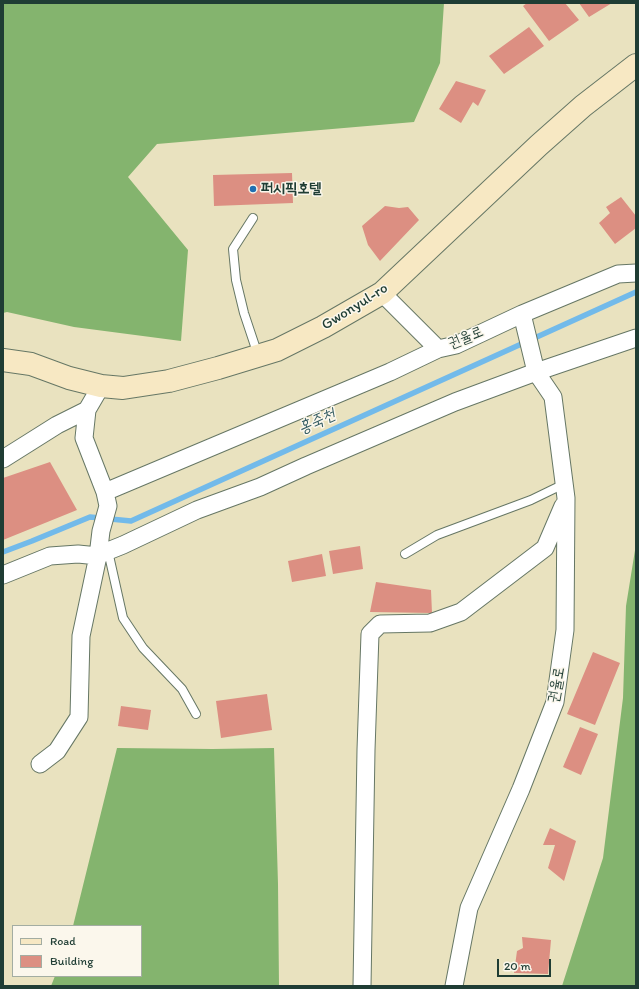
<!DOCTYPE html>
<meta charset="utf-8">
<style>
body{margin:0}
#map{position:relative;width:639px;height:989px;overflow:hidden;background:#e9e2bf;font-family:Itim,sans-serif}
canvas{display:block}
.frame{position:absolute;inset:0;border:4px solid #1f3d34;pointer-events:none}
.legend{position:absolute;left:12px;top:925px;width:130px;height:52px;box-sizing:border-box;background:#fbf7ec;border:1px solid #a3ada2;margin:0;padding:5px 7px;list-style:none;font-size:12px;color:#1f3d34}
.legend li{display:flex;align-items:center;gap:8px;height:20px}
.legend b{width:20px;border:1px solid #a3ada2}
.scale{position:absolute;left:497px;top:959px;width:54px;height:18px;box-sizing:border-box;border:2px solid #1f3d34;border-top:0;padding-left:5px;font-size:12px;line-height:14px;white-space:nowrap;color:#1f3d34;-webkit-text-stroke:3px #fbf7ec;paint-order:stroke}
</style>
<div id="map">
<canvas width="639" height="989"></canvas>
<div class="frame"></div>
<ul class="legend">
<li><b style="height:5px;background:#f7e8c3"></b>Road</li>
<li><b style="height:11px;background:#dc8f82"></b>Building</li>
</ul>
<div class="scale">20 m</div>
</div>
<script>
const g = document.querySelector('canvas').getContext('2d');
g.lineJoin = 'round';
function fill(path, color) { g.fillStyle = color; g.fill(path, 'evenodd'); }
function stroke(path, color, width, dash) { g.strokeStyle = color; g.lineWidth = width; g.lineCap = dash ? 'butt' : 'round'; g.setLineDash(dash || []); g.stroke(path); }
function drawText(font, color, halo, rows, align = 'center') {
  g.font = font + ' Itim,"Poor Story",sans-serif'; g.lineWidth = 3; g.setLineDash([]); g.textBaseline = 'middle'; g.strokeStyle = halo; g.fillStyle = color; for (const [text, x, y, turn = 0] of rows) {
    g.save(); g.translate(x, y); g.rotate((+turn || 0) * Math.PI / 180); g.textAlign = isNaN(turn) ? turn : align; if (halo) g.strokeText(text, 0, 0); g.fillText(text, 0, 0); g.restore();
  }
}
fill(new Path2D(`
 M3,3H444L440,63L414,122L157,144L128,177L188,250L181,341L74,327L7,312L3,313Z
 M636,544V986H562L603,858L623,698L626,606Z
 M117,748L213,749L274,748L278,884L279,986H51L55,976H141V926H73Z`), '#84b46e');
stroke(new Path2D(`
 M3,552L32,541L90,517L131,521L636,292`), '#72baea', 5.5);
fill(new Path2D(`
 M527,3H565L579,20L549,41L523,6Z
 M579,3H612L589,17Z
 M529,27L544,46L504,74L489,56Z
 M456,81L486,90L478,106L473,102L461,123L439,109Z
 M292,173L293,203L214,206L213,175Z
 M621,197L636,216V228L615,244L599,223L610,213L606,207Z
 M385,206L399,208L408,207L419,220L380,261L368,245L362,226Z
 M50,462L77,510L3,540V478Z
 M360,546L363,569L333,574L329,551Z
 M322,554L326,576L292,582L288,561Z
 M376,582L431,590L432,613L370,612Z
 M593,652L620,663L595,725L567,714Z
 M267,694L272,730L221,738L216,701Z
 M121,706L151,710L148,730L118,726Z
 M580,727L598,734L581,775L563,767Z
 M550,828L576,841L564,881L548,868L555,845H543Z
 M522,937L551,940L548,974L514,973L517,951L523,948Z`), '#dc8f82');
const lane = new Path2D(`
 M253,218L233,249L236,280L244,313L258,355
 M108,551L123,618L143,648L182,689L196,714
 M405,554L437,535L531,500L564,484`);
const street = new Path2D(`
 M382,293L438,349L456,345L522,314L618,274L636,273
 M3,459L57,425L87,410
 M105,492L390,372L438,349
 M3,575L50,556L78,554L98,556L108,551L123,545L197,510L260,487L306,466L455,402L536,372L636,338
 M40,764L57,751L79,717L81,636L98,556L101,531L108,506L105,492L84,438L87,410L101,386
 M362,986L366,750L370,634L380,624L430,623L461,612L545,548L563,506
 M454,986L469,908L521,789L555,702L565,630L566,498L553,397L536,372L522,314`);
const secondary = new Path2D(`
 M3,360L31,364L69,378L101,386L123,388L169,381L218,368L277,350L323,327L382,293L539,145L583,106L636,65`);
stroke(lane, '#667765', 10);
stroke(street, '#667765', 19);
stroke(secondary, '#667765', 24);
stroke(lane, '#fff', 8);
stroke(street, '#fff', 17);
stroke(secondary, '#f7e8c3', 22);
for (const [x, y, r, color] of [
 [253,189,4,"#1f6fb2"]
]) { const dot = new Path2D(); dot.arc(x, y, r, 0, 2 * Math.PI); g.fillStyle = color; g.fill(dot); stroke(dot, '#fbf7ec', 1.5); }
drawText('bold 15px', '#1f3d34', '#fbf7ec', [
 ["퍼시픽호텔",261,189]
], 'left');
drawText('15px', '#1f3d34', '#fbf7ec', [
 ["Gwonyul-ro",355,307,-32],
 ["권율로",466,338,-22],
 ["권율로",557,685,-80]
]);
drawText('italic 16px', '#345c62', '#fbf7ec', [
 ["홍죽천",317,422,-24]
]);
</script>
